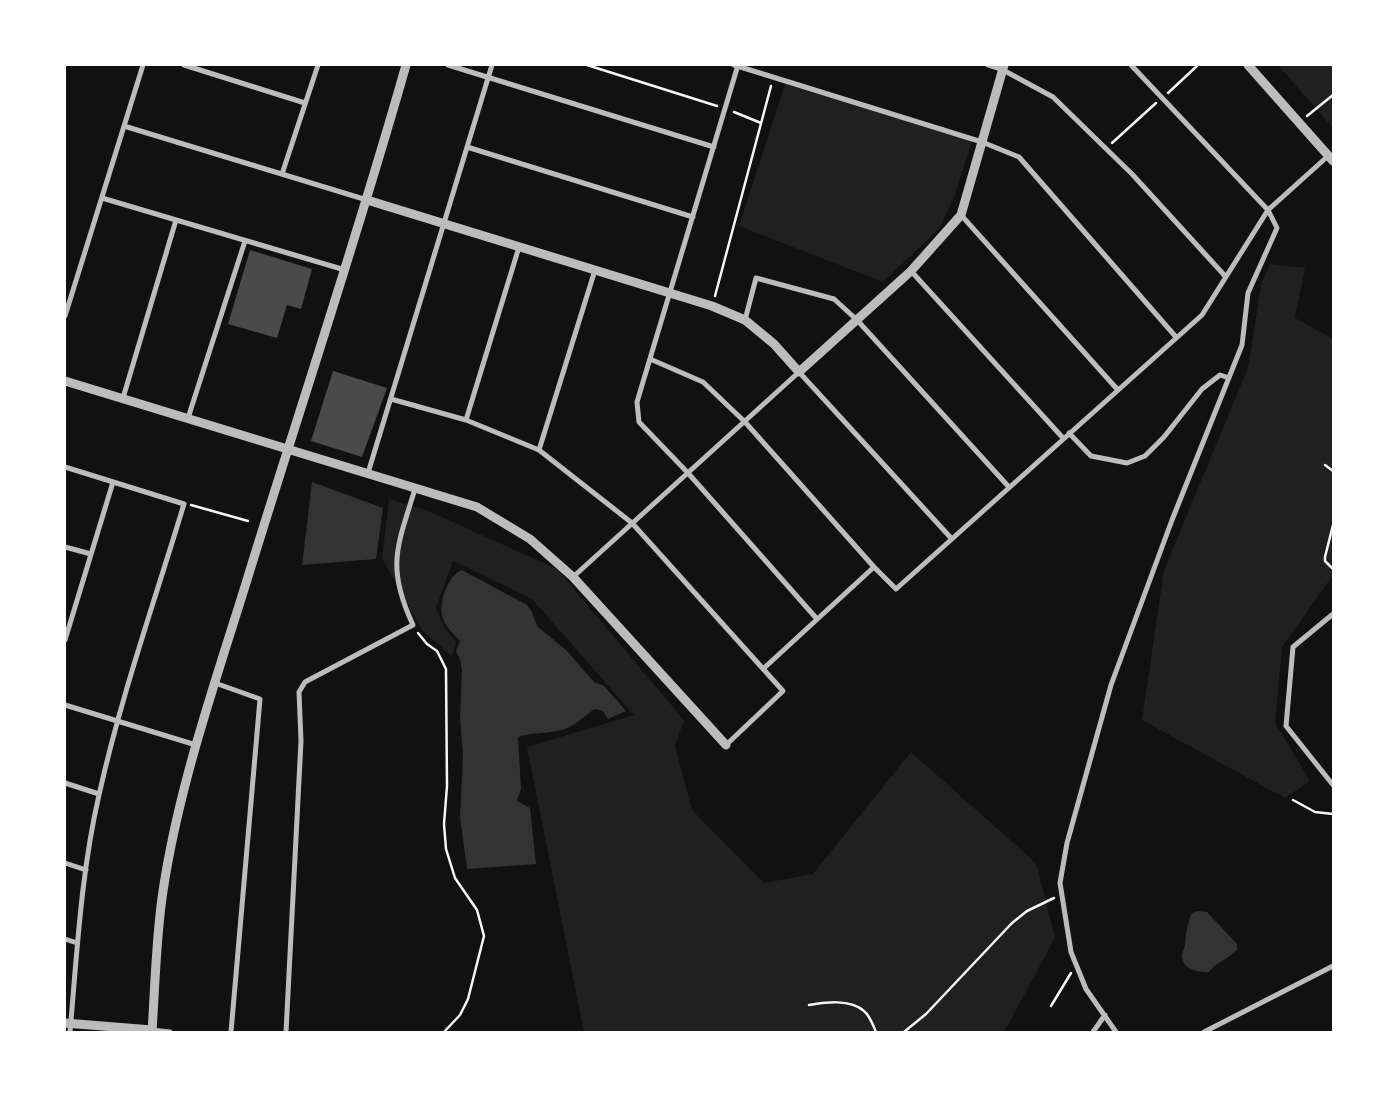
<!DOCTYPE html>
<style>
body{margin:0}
#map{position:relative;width:1398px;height:1097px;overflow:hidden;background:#111;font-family:"Varela Round",sans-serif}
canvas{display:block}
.frame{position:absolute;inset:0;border:66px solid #fff;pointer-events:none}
</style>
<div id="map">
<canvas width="1398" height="1097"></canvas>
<div class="frame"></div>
</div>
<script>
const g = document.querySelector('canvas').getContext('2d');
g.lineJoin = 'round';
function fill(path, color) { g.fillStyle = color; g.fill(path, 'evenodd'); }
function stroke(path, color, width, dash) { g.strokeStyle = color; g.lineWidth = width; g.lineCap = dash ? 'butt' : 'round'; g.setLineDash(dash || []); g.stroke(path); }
fill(new Path2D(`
 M1278,65H1333V128Z
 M787,78L973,138L955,194L939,229L883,282L739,226Z
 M1270,264L1305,268L1295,318L1333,339V575L1282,647L1275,723L1310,781L1285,798L1142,720L1164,570L1248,368L1261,285Z
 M389,499L426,510L557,569L684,720L675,746L692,810L764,883L813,874L911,752L1036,863L1055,938L1004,1032H584L527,747L634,715L532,599L453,561L436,608L444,627L456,642L452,656L422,630L382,558Z`), '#202020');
fill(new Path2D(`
 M312,482L383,508L376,559L302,565Z
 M462,570L527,605L532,612L537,626L567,651L594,682L604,686L626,711L608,719L603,711L595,709C583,716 576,726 562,730C547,734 532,732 518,737L521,789L517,801L530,808L536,864L467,869L460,817L463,757L460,717L462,670L460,659L456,651L460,641C453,633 444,626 442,615C439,602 448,575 462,570Z
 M1198,911L1207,912L1237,944V950C1229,959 1216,962 1209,972C1199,973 1182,969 1182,956C1182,951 1185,948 1185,944C1186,932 1187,925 1192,913Z`), '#333');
fill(new Path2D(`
 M250,250L312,269L301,309L287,305L277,338L228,324Z
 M333,371L387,388L362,457L311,441Z`), '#4a4a4a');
stroke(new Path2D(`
 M587,65L717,106
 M1168,93L1198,65
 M734,112L761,123
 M1307,116L1333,95
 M1112,143L1156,103
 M715,296L771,86
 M1325,465L1333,471
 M191,505L248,521
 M1333,525L1325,557V561L1333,569
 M418,633L427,644L437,651L446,669L447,786L444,824L446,849L455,878L477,910L484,936L468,999L460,1015L444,1032
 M1293,800L1315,812L1333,814
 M809,1005C824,1002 851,999 864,1011C870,1016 873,1025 876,1032
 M1051,1006L1071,973
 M904,1032L926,1014L1012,923L1027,911L1054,898`), '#f5f5f5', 2.5);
stroke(new Path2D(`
 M184,65L305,103
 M448,65L714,147
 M734,65L982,142L1019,157L1176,337
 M738,65L637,402L639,422L688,473L817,619
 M988,65L1003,70L1053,97L1132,174L1226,277
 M124,126L367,200
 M467,147L693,217
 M282,174L318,65
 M102,198L345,270
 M961,215L1117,389
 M911,271L1063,438
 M65,316L143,65
 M745,320L756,278L834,299L857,320L1008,486
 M650,359L703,382L745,422L874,567L896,589L1202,315L1268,210L1328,156
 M123,398L176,220
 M391,399L466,420L539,450L632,523L783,691L726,745
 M188,418L245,241
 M466,420L519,247
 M1069,433L1091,456L1127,463L1145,456L1164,437L1202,389L1220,375L1229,378
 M539,450L595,270
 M65,467L184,504C155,600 121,696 99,795C81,873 77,953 70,1032
 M368,473L492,65
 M65,547L91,554
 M573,577L799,372L951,538
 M1333,614L1293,647L1286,726L1333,785
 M65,640L113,482
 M763,669L874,567
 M215,683L260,699L231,1032
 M65,705L196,745
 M65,783L99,794
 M65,863L86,870
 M65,939L77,943
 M152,1030L170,1032
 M286,1032L301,741L299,692L305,682L413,625C386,567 397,547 415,489
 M1093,1032L1105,1015
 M1116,1032L1086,989L1071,952L1060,883L1067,843L1111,685L1172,520L1242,345L1248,293L1277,228L1268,210L1131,65
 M1204,1032L1333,966`), '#bcbcbc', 5);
stroke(new Path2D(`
 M1248,65L1333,161
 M367,200L712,306L745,320L774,344L799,372L911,271L961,215L1004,65
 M65,381L477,507L530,539L573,577L726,745
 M65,1023L152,1030
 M152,1032C155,986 156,937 163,891C179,785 215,683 247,580C300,408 357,238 406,65`), '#bcbcbc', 9);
</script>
